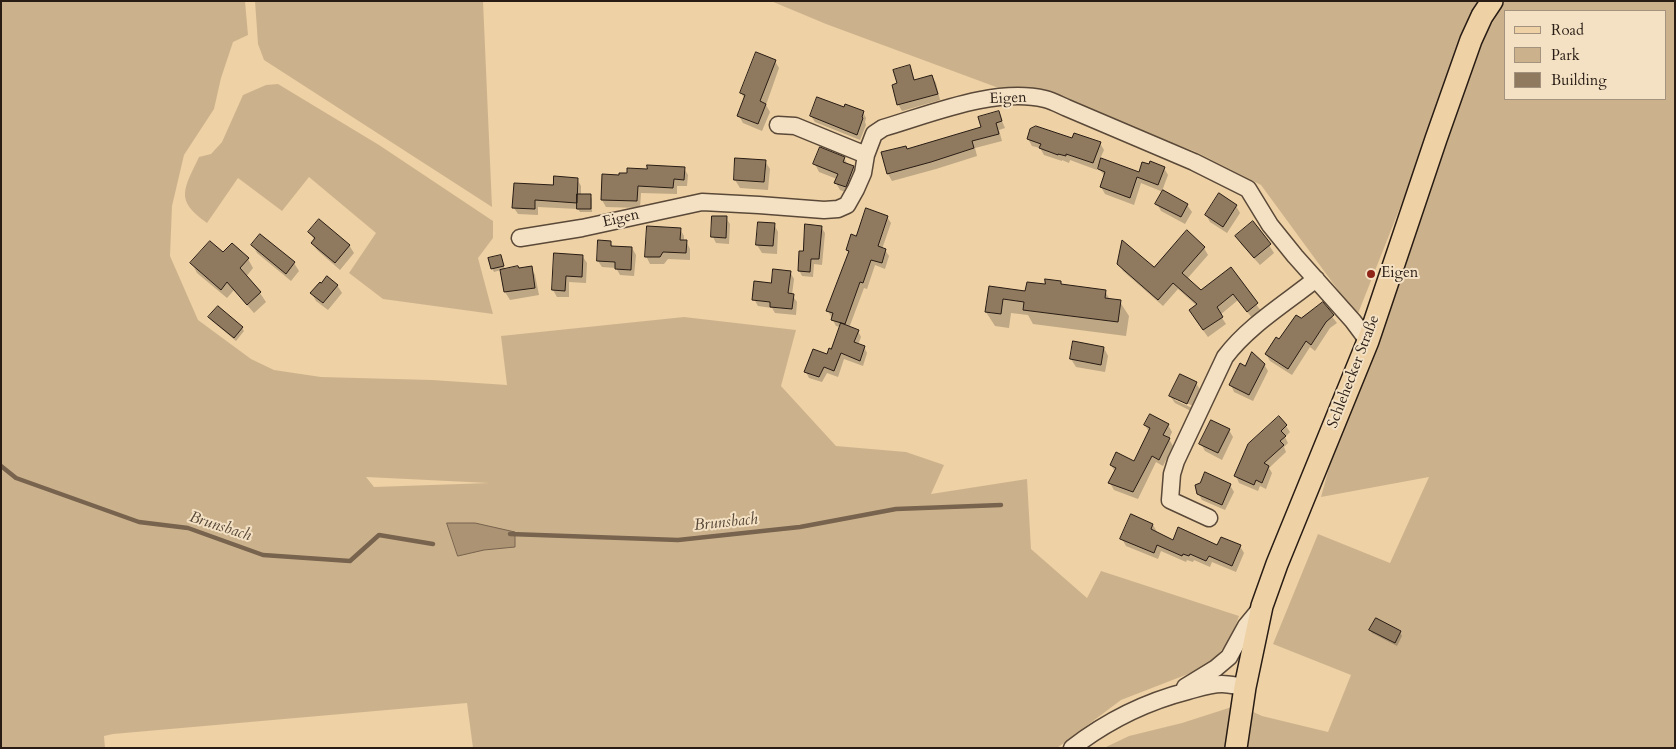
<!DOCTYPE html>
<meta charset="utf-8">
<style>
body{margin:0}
#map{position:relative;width:1676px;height:749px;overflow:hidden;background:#eed1a5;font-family:Cardo,serif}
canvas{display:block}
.frame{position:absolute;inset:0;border:2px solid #281c14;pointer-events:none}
.legend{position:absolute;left:1504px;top:10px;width:162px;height:90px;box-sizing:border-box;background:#f4e1c4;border:1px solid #a2927e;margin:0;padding:6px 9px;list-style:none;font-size:15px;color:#281c14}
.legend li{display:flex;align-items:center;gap:10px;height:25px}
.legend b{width:25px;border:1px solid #a2927e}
</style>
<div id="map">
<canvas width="1676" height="749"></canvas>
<div class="frame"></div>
<ul class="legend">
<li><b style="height:6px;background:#eed1a5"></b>Road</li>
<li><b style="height:14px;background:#ccb28c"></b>Park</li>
<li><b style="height:14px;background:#8f7a5f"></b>Building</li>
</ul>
</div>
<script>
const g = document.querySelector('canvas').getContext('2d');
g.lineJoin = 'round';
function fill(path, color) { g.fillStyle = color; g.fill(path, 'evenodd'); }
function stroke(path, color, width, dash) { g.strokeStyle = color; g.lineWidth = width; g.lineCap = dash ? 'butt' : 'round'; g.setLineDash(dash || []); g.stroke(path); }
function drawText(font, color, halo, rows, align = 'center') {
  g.font = font + ' Cardo,serif'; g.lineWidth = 4; g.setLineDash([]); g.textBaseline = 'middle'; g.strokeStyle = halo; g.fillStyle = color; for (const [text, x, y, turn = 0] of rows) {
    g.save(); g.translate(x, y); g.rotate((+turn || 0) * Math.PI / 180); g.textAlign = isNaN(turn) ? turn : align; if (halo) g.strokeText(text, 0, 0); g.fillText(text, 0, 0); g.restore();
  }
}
fill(new Path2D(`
 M1,1H245L248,35L233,42L221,78L214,109L184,155L172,206L170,256L198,320L251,359L274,370L321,377L432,380L507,385L501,336L684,317L796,330L781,386L836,446L906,452L944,465L931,494L1027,479L1031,549L1087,598L1101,571L1239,616L1230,641L1206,667L1121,700L1057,748H473L467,703L113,734L104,736L105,748H1ZM366,477L489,483L374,487Z
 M255,1H483L492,207L264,60L258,44Z
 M771,1H1482L1357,316L1261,185L1194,151L1080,109L1048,91L996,87L826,24Z
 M1505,1H1675V748H1104L1129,736L1182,723L1238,705L1262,716L1328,732L1351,675L1273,644L1318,534L1390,563L1429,477L1321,497L1352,383L1377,347L1471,69L1480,44ZM1505,11H1665V99H1505Z
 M278,84L379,145L493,221V238L478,258L493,314L383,299L349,273L376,233L309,177L282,211L238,178L207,223C174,200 184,189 199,157L211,154L222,142L243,95L266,85Z`), '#ccb28c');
const water = new Path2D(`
 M447,523H475L515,532V547L484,550L458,556Z`);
fill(water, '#ab9374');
stroke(water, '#77634e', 1);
fill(new Path2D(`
 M775,61L779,68L766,105L770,112L762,131L743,123L739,116L745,99L741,93Z
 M910,67L915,81L932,76L936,83L940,100L902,111L898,104Z
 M845,109L863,112L866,118L865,122L866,125L860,140L815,122L811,116Z
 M998,112L1005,128L999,130L1002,141L975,148L977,156L936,169L892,181L888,174L907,150L982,128Z
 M1028,139H1073L1100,143L1104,150L1100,159L1140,174L1164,168L1168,175L1162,191L1187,205L1192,212L1185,224L1161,211L1157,204L1163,192L1141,183L1134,205L1105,194L1101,187L1105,177L1098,167L1097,170L1070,160L1069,163L1062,160V161L1044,155L1040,148L1032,146Z
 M844,158L848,165L853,167L858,175L850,194L840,190L836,183L837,179L819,172L815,164Z
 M765,161L770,169L768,190L740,188L735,180Z
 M684,168L688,175L687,186H677V194L641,193L640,208L606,207L602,200L620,176Z
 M577,179L581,186V195L590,196L592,199V212H580L578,209L538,207V215L518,214L514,208L554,187Z
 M1236,206L1240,213L1227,233L1210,222L1206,215Z
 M887,217L891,223L882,249L885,250L889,256L885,269L875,265L867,289L864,288L849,328L858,331L861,337L858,345L864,347L867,353L863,366L844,359L838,377L827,373L822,382L809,378L806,372L832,351L840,327L836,326L828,311L849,254L847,250L857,238Z
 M726,218L730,224L729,244L716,243L713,237Z
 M774,224L778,232L777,254L762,253L757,245Z
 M821,227L825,233L822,265L814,264L813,277L802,276L799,270L804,253Z
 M680,229L684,236V241H686L690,249V260L668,259L664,264H650L646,256Z
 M310,232L349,245L354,253L340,270L317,250L312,243L314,240Z
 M260,236L294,263L299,271L291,281L257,253L253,245Z
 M1237,236L1265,239L1274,253L1260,265L1241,244Z
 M610,242L613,247L632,248L636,255L634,276L620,275L616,268L602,267L598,261Z
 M1204,248L1208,255L1187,279L1201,292L1230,269L1261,311L1252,318L1238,300L1220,315L1226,324L1208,337L1194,318L1197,306L1178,289L1163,306L1123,271L1119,264L1154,268Z
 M223,254L248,259L253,268L246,277L260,293L266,302L254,313L234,290L227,298L197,273L192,263Z
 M501,256L505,270L531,267L535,275L539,295L510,300L505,292L501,270L494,272L492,268Z
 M583,257L587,263L586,283L569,282V297H557L553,290Z
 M790,272L794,279L792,295L797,302L796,315L775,313L772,308L758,306L754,299Z
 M1061,282L1062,286L1105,291L1110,300L1120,302L1129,316L1126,336L1033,324L1028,315L1011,313L1009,328L995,326L986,312L990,288L1026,292Z
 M322,285H337L342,293L328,310L316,301L312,294Z
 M1322,304L1337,323L1330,328L1315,351L1310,347L1292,375L1270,361L1266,354L1301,320Z
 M210,317L242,328L244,331L236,341L212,321Z
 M1104,348L1108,356L1105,372L1076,367L1071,359Z
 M1264,364L1268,371L1253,401L1234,392L1231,385L1246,368Z
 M1196,383L1201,391L1191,411L1175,403L1170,396ZM1175,397L1193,406L1192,408L1175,400Z
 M1145,425H1168L1172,432L1169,439L1173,446L1163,466L1156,462L1138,499L1114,490L1110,483L1115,472L1111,465L1134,463L1149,432Z
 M1286,426L1290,432L1285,437L1288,443L1284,447L1286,452L1269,468L1272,473L1266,489L1260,486L1258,491L1239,483L1236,476Z
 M1229,430L1233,437L1222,460L1205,451L1201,444Z
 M1230,485L1234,492L1225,510L1202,500L1198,493Z
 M1153,525L1157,532L1156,533L1174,541L1218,547L1240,546L1244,553L1236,572L1212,562L1210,567L1194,560L1193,562L1187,560L1186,562L1161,551L1158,559L1126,546L1122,539Z
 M1370,630L1400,632L1402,636L1397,646L1372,633Z`), '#0003');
stroke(new Path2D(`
 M1,466L16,478L139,522L188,528L263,555L350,561L379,535L433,544
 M510,534L678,540L800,527L896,509L1001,505`), '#77634e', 4.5);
const building = new Path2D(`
 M756,52L776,60L760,101L766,104L758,124L737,116L745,95L740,93Z
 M910,65L914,80L932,75L938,94L897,105L892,85L897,83L893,70Z
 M817,97L844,107L845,104L864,111L862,117L863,118L857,135L810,116Z
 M999,111L1002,121L996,123L999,134L972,141L974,148L931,162L887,174L881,152L906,146L907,149L981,127L978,117Z
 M1036,126L1072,138L1074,133L1101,142L1093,163L1066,154V156L1058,154V155L1039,148L1041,144L1027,139L1030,129Z
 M820,147L845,157L843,162L854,166L846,187L834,183L838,174L813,164Z
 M735,158L766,160L764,182L734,180Z
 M1101,158L1139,172L1142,162L1149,164L1150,161L1165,167L1158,185L1137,177L1130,198L1100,187L1105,172L1098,169Z
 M647,165L685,167L684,180L674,179L673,188L638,186L637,201L601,200L602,174L619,175V173H627V168L647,169Z
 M554,176L578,178L577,203L535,200V209L512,208L514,183L553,185Z
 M1163,190L1188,204L1181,217L1155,204Z
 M1219,193L1237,205L1223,227L1205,215Z
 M577,194H591V209H577Z
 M866,208L888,216L878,246L886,249L882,263L871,260L863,283L860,282L845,324L831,320L833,313L826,311L849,251L846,250L851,234L856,236Z
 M712,216H727L726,238L711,237Z
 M319,219L350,245L335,263L311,243L315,238L308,232Z
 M1253,221L1271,244L1254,258L1235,236Z
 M758,222L775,223L773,246L756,245Z
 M805,224L822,226L819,259H811L810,272L798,271L799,251H803Z
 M647,226L681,228L680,240H687L686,253L663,252L660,257H645Z
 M1187,230L1205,247L1182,273L1201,290L1231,267L1258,303L1247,312L1233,294L1217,307L1223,317L1203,330L1189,310L1197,304L1173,283L1158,300L1117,264L1122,240L1154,267Z
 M260,234L295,262L286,274L251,245Z
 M598,240L611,241V246L632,247L631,270L615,269V262L597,261Z
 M210,241L223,252L232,243L249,258L240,268L261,292L247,305L227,282L221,290L190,263Z
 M554,253L583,255L582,277L566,276L565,291L552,290Z
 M501,255L504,266L491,269L488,258Z
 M518,266L519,268L532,266L535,288L504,292L500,270Z
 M773,269L791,271L788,293L794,294L792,309L770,307V302L752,300L754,281L771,283Z
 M327,276L338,285L323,303L310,293L320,282L321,283Z
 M1045,279L1061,281V284L1106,290L1105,298L1121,300L1118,322L1023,310L1024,302L1003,299L1001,314L985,312L989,286L1025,291L1027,282L1045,284Z
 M1323,302L1334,315L1326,322L1311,345L1306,341L1288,369L1265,354L1276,337L1279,339L1296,315L1301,318Z
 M218,306L243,327L234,338L208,317Z
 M841,323L859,330L854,342L865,346L860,361L841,353L834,371L824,367L819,377L804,372L813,349L827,354L829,348L831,349Z
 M1073,341L1104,347L1101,365L1070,359Z
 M1252,352L1265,364L1249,395L1229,385L1240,363L1245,366Z
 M1180,374L1197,382L1187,404L1169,396Z
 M1150,414L1169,424L1163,435L1170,438L1159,460L1152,456L1133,492L1108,483L1116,468L1110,465L1116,452L1134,461L1150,428L1144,425Z
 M1279,416L1287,425L1281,431L1286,436L1280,441L1284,445L1264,463L1269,466L1262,483L1256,480L1254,485L1234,476L1248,444Z
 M1211,420L1230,429L1218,453L1199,444Z
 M1205,472L1231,484L1222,505L1197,494L1195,485L1200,483Z
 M1131,514L1153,524L1151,529L1173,540L1178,527L1217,545L1221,537L1241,545L1232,566L1209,556L1206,561L1190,554L1189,556L1183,554L1182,556L1157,545L1154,553L1120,539Z
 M1376,618L1401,631L1395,643L1369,630Z`);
fill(building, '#8f7a5f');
stroke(building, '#281c14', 1);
const minor = new Path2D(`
 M778,125L795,126L866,155
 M520,238L582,228L702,202L759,205L824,210L838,209L847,205L856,189L863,173L866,155L874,134L883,128C931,114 995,87 1045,99C1053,101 1060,105 1067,108L1194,162L1248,189L1270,225L1295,256L1353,321L1368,341
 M1209,518L1170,500L1172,474L1176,461L1225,357C1248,326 1286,303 1316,279
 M1185,687L1216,668L1229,657L1246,626L1260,609
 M1072,748C1107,721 1145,702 1188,691C1199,688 1210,684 1222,684C1229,684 1237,686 1245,687`);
const major = new Path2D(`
 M1236,748L1245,687L1262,606L1277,564L1368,341L1436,139L1471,40L1482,16L1492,1`);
stroke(minor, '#5a4938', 19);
stroke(major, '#281c14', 24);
stroke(minor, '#f4e1c4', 16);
stroke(major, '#eed1a5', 21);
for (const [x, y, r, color] of [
 [1371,274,5,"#8f2418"]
]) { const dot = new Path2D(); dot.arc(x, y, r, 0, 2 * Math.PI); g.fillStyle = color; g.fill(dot); stroke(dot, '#f4e1c4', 2); }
drawText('15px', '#281c14', '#f4e1c4', [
 ["Eigen",1008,99,-2],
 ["Eigen",621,219,-13],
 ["Schlehecker Straße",1354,372,-69]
]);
drawText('15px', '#281c14', '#f4e1c4', [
 ["Eigen",1381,274]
], 'left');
drawText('italic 16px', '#564636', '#f4e1c4', [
 ["Brunsbach",726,523,-6],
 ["Brunsbach",220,527,18]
]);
</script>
